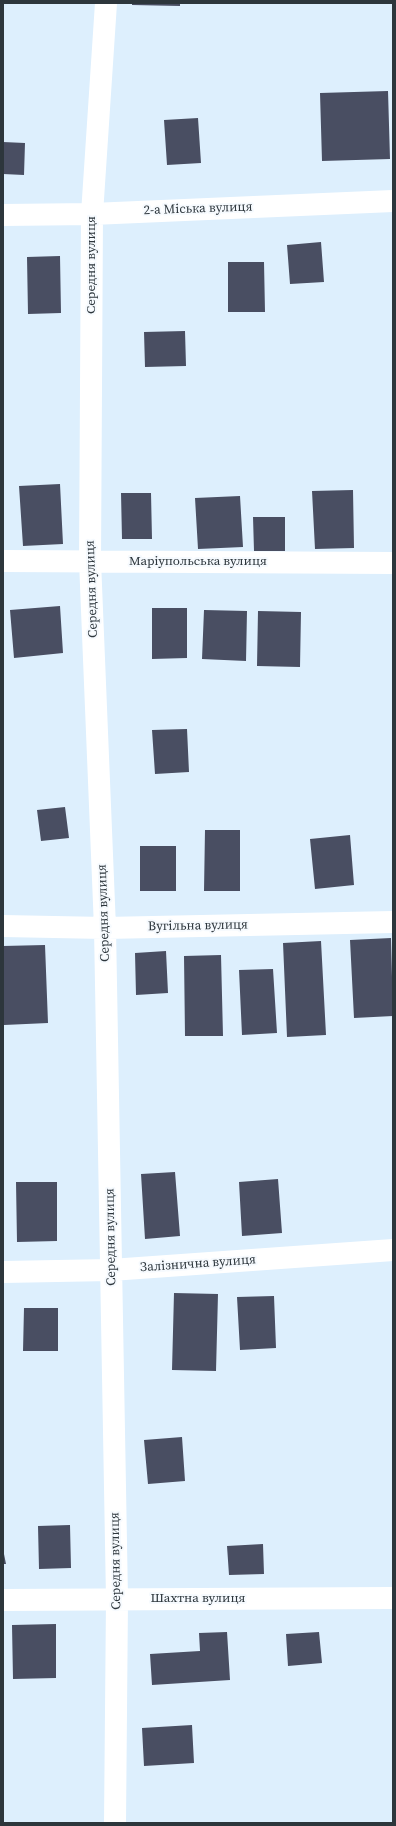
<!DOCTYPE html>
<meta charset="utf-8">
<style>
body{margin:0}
#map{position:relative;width:396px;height:1826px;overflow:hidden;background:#ddeffd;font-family:"Source Serif 4",serif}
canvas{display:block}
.frame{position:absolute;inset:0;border:4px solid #2d363c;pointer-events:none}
</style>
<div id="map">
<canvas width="396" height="1826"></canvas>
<div class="frame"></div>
</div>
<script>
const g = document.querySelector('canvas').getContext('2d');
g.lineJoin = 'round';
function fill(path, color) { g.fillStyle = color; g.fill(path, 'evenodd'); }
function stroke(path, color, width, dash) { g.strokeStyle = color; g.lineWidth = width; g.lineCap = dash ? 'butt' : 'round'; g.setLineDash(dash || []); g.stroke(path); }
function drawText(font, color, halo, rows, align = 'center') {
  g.font = font + ' "Source Serif 4",serif'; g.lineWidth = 4; g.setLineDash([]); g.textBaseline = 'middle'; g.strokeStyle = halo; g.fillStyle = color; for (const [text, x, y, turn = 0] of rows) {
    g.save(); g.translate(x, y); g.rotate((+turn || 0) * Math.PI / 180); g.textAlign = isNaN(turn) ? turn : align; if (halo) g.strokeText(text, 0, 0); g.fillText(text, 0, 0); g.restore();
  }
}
fill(new Path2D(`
 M132,3H180V6L132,5Z
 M388,91L390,159L322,161L320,93Z
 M198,118L201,163L167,165L164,120Z
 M3,142L25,143L24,175L3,174Z
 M321,242L324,282L290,284L287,245Z
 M60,256L61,313L28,314L27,257Z
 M228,262H264L265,312H228Z
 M185,331L186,366L145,367L144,332Z
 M60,484L63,544L23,546L19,486Z
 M353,490L354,548L315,549L312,491Z
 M121,493H151L152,539H122Z
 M240,496L243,547L198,549L195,498Z
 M253,517H285V551H254Z
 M60,606L63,653L14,658L10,610Z
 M152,608H187V658L152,659Z
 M204,610L247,611L246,661L202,659Z
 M258,611L301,612L300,667L257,666Z
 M187,729L189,772L155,774L152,730Z
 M65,807L69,838L41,841L37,810Z
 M205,830H240V891H204Z
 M350,835L354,885L315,889L310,839Z
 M140,846H176V891H140Z
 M391,938L393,1016L354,1018L350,940Z
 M321,941L326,1035L287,1037L283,943Z
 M45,945L48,1023L4,1025L3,946Z
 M166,951L168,993L136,995L135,953Z
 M221,955L223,1036H185L184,956Z
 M273,969L277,1033L242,1035L239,970Z
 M175,1172L180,1236L145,1239L141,1174Z
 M278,1179L282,1233L242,1236L239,1182Z
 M16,1182H57V1241L17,1242Z
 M174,1293L218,1294L216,1371L172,1370Z
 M274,1296L276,1348L240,1350L237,1297Z
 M24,1308H58V1351H23Z
 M182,1437L185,1481L148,1484L144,1440Z
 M70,1525L71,1568L39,1569L38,1526Z
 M263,1544L264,1574L229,1575L227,1546Z
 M3,1549L6,1564H3Z
 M56,1624V1678L13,1679L12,1625Z
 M227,1632L230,1680L152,1685L150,1654L200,1651L199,1633Z
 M319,1632L322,1663L288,1666L286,1634Z
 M192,1725L194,1763L144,1766L142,1728Z`), '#494e62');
stroke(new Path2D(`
 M106,3L92,214L90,561L105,928L117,1599L115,1823
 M3,215L92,214L393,201
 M3,561L393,563
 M3,926L105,928L393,922
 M3,1272L111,1270L393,1250
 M3,1600L393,1598`), '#fff', 22);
drawText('13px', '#2d363c', '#f6fafe', [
 ["2-а Міська вулиця",198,209,-2],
 ["Середня вулиця",92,265,-90],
 ["Маріупольська вулиця",198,562],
 ["Середня вулиця",92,589,-92],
 ["Середня вулиця",104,913,-92],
 ["Вугільна вулиця",198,926,-1],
 ["Середня вулиця",111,1237,-91],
 ["Залізнична вулиця",198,1264,-4],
 ["Середня вулиця",116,1561,-91],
 ["Шахтна вулиця",198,1599]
]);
</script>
